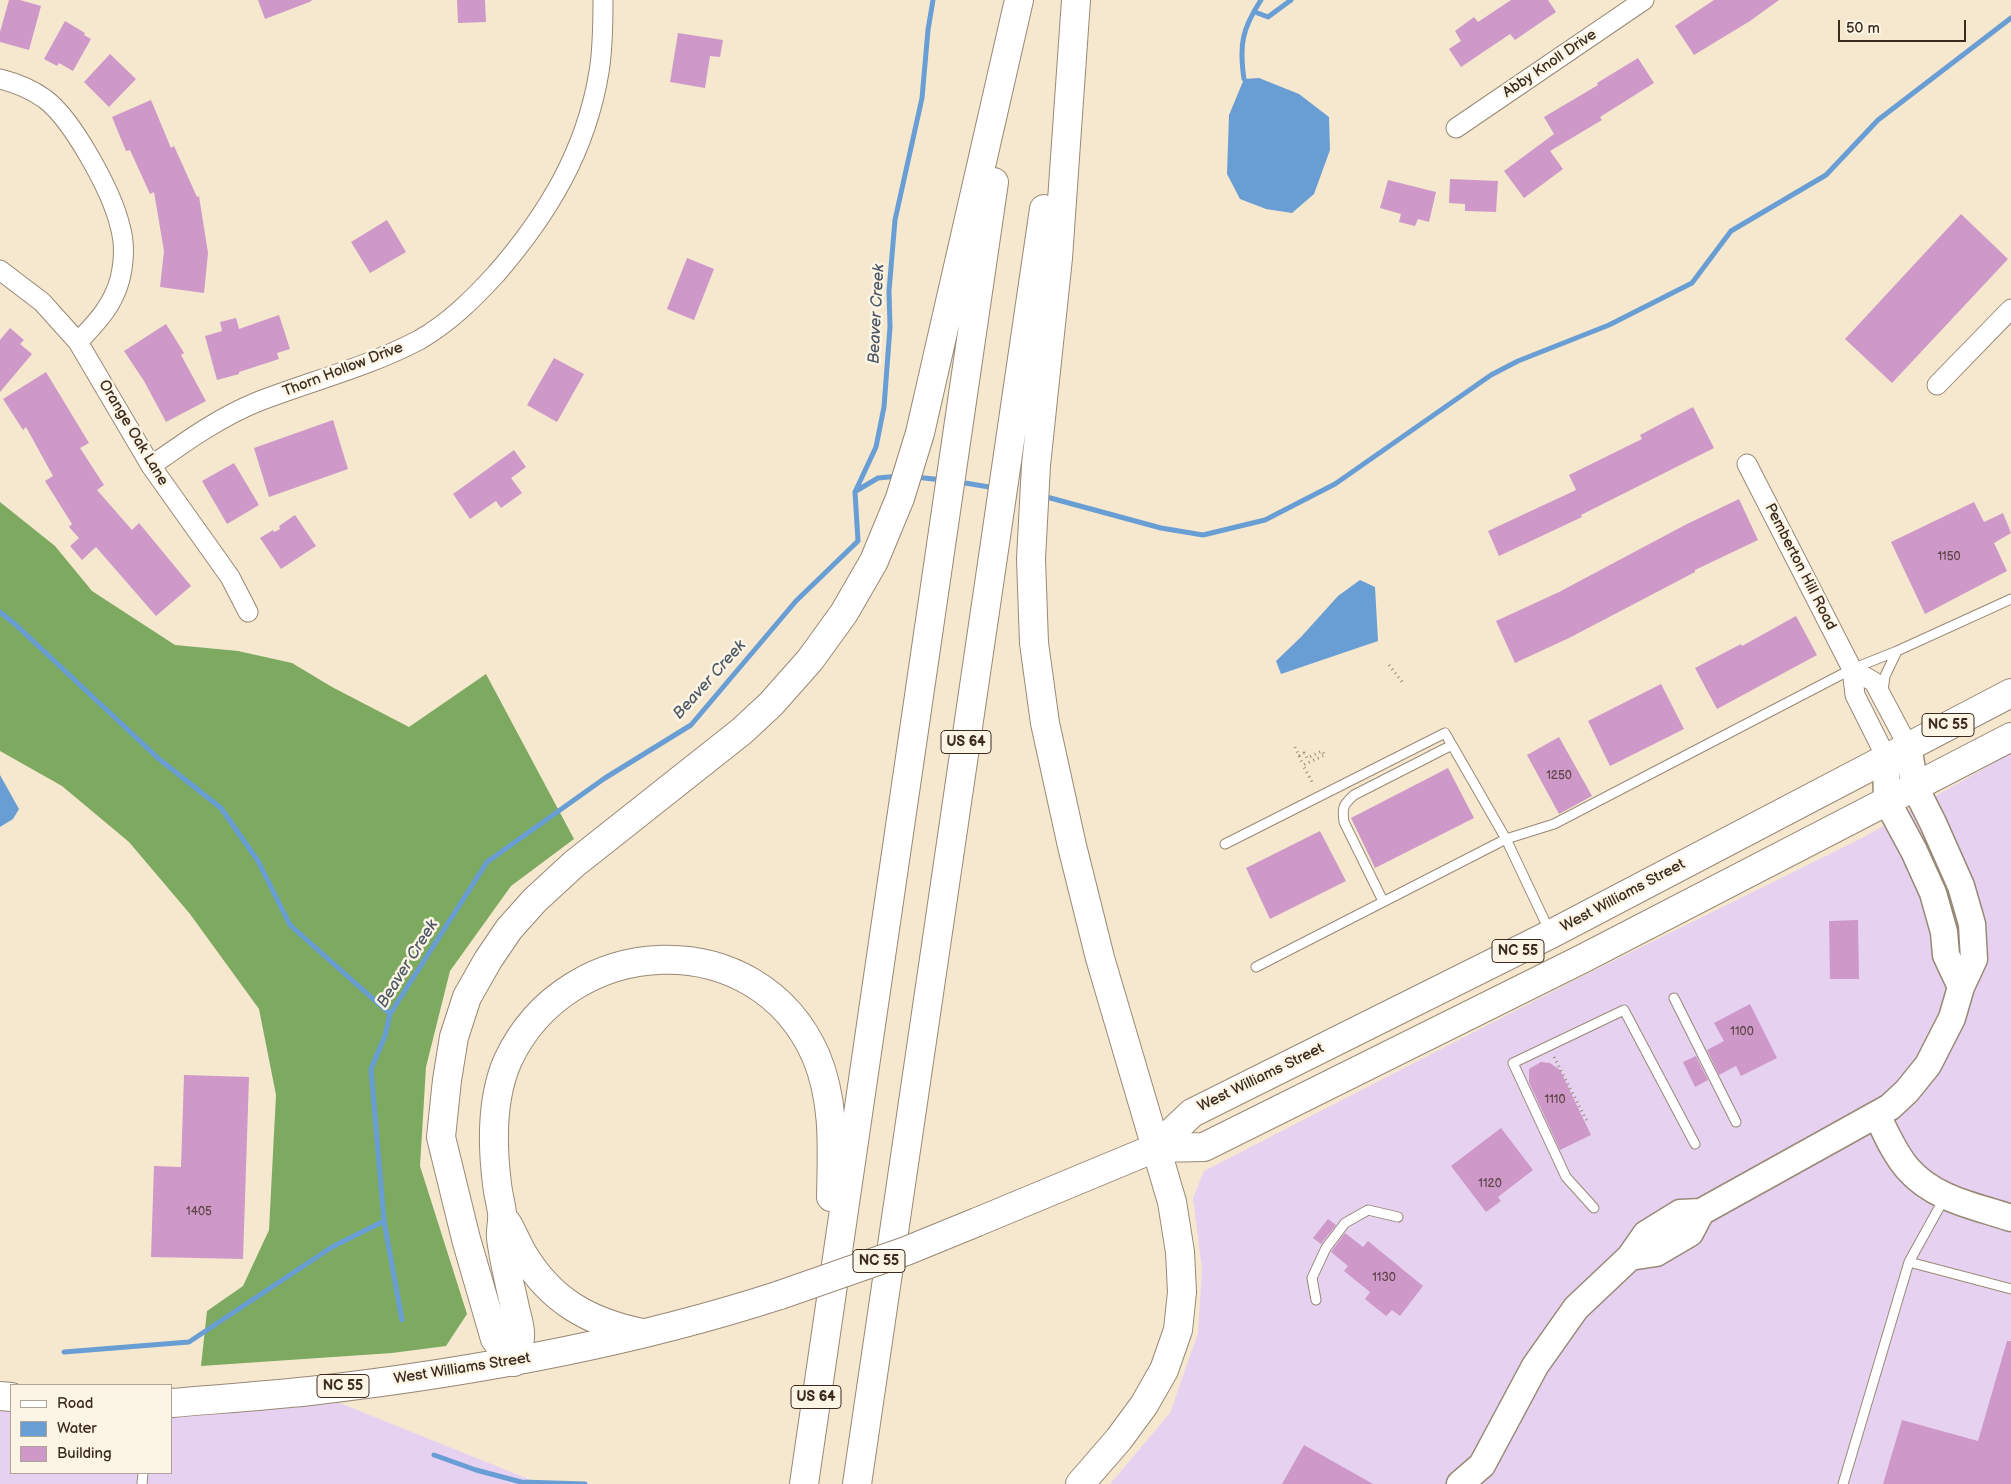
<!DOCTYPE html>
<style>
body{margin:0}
#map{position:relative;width:2011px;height:1484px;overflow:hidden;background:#f5e8cf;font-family:"Balsamiq Sans",sans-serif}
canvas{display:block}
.legend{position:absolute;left:10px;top:1384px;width:162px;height:90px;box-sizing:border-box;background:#fcf5e5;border:1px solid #afa495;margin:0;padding:6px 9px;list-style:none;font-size:15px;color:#3b2a1e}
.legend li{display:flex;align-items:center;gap:10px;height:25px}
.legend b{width:25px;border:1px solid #afa495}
.scale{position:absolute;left:1838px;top:20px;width:128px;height:22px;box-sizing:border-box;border:2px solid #3b2a1e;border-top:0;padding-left:6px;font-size:15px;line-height:18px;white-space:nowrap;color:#3b2a1e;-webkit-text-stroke:4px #fcf5e5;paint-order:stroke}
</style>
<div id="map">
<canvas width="2011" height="1484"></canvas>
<ul class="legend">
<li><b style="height:6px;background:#fff"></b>Road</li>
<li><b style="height:14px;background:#699ed5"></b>Water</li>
<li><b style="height:14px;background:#ce98c9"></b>Building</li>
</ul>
<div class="scale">50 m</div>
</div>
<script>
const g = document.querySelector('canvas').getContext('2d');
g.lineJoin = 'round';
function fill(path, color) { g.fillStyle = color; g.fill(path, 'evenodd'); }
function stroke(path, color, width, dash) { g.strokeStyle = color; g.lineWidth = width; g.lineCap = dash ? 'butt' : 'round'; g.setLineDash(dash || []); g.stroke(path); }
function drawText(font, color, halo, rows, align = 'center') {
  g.font = font + ' "Balsamiq Sans",sans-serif'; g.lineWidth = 5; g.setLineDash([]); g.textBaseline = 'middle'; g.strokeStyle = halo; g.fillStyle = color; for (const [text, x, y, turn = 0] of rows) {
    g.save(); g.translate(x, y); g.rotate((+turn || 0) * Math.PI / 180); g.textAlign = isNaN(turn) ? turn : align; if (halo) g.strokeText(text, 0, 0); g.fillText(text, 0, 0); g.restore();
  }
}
fill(new Path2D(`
 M2011,753V1484H1110L1170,1413L1198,1333L1202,1270L1193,1198L1204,1171L1583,976L1862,838Z
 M310,1391L541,1484H0V1396L11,1397V1473H171V1403Z`), '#e6d2f0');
fill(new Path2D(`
 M0,502L55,546L92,591L175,645L238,651L292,663L332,687L409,727L486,674L574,839L511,886L450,971L426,1067L420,1166L467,1314L446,1346L392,1353L201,1366L207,1311L243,1286L269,1230L276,1095L259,1009L190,914L129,842L62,786L0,751Z`), '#7da961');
fill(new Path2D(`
 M1259,78L1299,94L1329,117L1330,150L1314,194L1292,213L1266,209L1240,199L1227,174L1229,115L1244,79Z
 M1360,580L1375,587L1378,641L1281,674L1276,661L1301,637L1338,596Z
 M0,775L19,809L13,819L0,827Z`), '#699ed5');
stroke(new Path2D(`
 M1255,12L1268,17L1291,0
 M1244,79C1239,45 1242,29 1261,0
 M915,477L943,480
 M959,482L995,488
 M856,491L878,478L899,476
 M1043,496L1161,528L1203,535L1265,520L1335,484L1491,375L1518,361L1609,325L1692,283L1731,231L1826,175L1878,120L2011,18
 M0,612L15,624L159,759L221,808L258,861L290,925L390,1014
 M402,1320L384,1221L371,1069L385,1036L390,1014L487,862L605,778L691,725L796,601L858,541L855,492L876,447L884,407L890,327L889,291L895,220L922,98L928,30L933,0
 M64,1352L189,1342L332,1247L384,1221
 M434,1455L476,1470L521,1482L585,1484`), '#699ed5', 5);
fill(new Path2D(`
 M9,0H20L41,6L29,50L0,42V32Z
 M258,0H311L312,1L265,19Z
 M457,0H485L486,22L458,23Z
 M1511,0H1548L1556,12L1515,40L1510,34L1461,67L1449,49L1461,41L1455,31L1474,17L1478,22Z
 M1714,0H1779L1750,21L1694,55L1675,26Z
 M65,21L85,33L84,35L91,39L73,71L59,63L57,66L44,59Z
 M678,33L723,40L720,57L710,56L705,88L670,82Z
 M110,54L136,79L109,107L84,82Z
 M1638,58L1654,83L1600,117L1602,120L1550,151L1563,169L1524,198L1504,171L1554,134L1544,117L1598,85L1597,83Z
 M151,100L171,148L174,146L197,197L199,196L208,253L204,293L160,287L164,251L154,192L150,194L130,150L126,151L112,117Z
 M1450,179L1498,181L1496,212L1465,211V204L1449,203Z
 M1388,180L1436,192L1429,222L1418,219L1415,226L1399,222L1401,214L1380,208Z
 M1961,214L2008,259L1892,383L1845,339Z
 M387,220L406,252L370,273L351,242Z
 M687,258L714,269L694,320L667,309Z
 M279,315L290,349L277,353L279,359L239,372V374L217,380L205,336L222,331L220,322L236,318L239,329Z
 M166,324L184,353L181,355L206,401L166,422L144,381L124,351Z
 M10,328L24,340L20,344L32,354L0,392V340Z
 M554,358L584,374L557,422L527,405Z
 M46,372L89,443L80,448L104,485L97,490L132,530L139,523L191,586L156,616L96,547L82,560L70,546L79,538L69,527L72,524L45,481L53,476L26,427L23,430L3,399Z
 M1693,407L1714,448L1581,515L1582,517L1499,556L1488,531L1576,490L1569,475L1642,439L1640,435Z
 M333,420L348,469L269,497L254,448Z
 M514,450L526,467L511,478L522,493L501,508L496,501L470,519L453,494Z
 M234,463L259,505L227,524L202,481Z
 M1739,499L1758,540L1695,570V572L1571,637L1515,663L1496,621L1559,592L1685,525Z
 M1974,502L1984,522L2003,513L2011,533L1994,543L2007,571L1925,614L1891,542Z
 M295,515L316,546L281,569L260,538L273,530L274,532L280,529L279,526Z
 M1796,616L1817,655L1717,709L1695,668L1741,644L1742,646Z
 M1661,684L1684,729L1610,766L1588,721Z
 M1559,737L1592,796L1559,814L1527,755Z
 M1448,768L1474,818L1375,868L1351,818Z
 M1320,831L1346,881L1270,919L1246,868Z
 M1858,920L1859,979H1830L1829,921Z
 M1750,1004L1777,1058L1741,1076L1736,1066L1719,1075L1707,1050L1724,1041L1714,1023Z
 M1696,1056L1708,1080L1695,1087L1683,1062Z
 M1541,1062L1550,1063L1560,1070L1591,1135L1560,1150L1529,1082V1069Z
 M184,1075L249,1077L243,1259L151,1257L154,1166L181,1167Z
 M1501,1128L1533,1170L1498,1197L1501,1201L1486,1212L1451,1166Z
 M1328,1219L1336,1225L1321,1244L1313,1238Z
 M1345,1233L1363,1247L1368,1241L1423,1286L1400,1316L1392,1310L1386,1316L1365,1299L1370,1292L1344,1271L1348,1266L1331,1252Z
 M2007,1341H2011V1484H1883L1902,1420L1978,1441Z
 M1304,1445L1373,1484H1282Z`), '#ce98c9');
const lane = new Path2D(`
 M1897,651L2011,599
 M1225,844L1445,733L1506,839L1554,824L1852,669L1897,651L1885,676L1883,691
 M1383,901L1344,822C1342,807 1343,805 1354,795L1452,745
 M1256,967L1506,839L1550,932
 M1674,998L1736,1122
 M1594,1208L1566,1177L1513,1063L1624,1010L1695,1144
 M1909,1262L2011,1289
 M1316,1300L1312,1278L1326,1248L1345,1223L1368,1210L1398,1217
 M142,1484L143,1473
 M1843,1484L1909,1262L1945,1197`);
const street = new Path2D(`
 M0,79C16,83 31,89 45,99C73,120 112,192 120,226C125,243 124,262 120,279C113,306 96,323 78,342
 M1456,128L1644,0
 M0,270L42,302L78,342L151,466L230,577L248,612
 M1937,385L2011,309
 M1747,464L1852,669L1855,695L1886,757
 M151,466C185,442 218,418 257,402C311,381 368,367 419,340C449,323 473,299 496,274C548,214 586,151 599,72C603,48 603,24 603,0
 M1852,669L1874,682L1908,746`);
const secondary = new Path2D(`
 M1886,757L1887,801L1914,851L1933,893L1944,932L1946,955L1961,987
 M1877,1115C1886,1133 1894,1153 1908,1169C1934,1199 1975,1206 2011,1218
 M1630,1257L1656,1253L1690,1233L1701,1212
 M1460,1484L1482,1465L1535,1366L1576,1308L1630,1257L1646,1234L1680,1213L1701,1212L1890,1107L1907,1091L1928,1065L1952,1018L1961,987L1974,959L1972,924L1961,886L1933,823L1915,787L1908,746`);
const primary = new Path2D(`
 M1155,1148L1204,1147L1582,959L2011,737
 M977,1222L1155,1148L1192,1113L1551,934L2011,693
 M0,1396L11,1397
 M171,1403C218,1399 264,1396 310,1391C468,1373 629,1344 780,1295`);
const highway = new Path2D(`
 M1076,0L1058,258L1036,465L1031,559L1034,643L1045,723L1072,846L1100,958L1172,1202L1180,1252L1182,1292L1178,1330L1164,1370L1144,1405L1119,1439L1080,1484
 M507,1223C513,1233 517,1244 523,1254C551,1301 589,1322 642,1333
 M514,1362L495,1339L466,1239L441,1137L447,1080L454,1037L467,997L488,960L509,929L535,900L574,864L742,731L771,704L810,660L844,613L874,561L900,498L920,433L1019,0
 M514,1362C516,1354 520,1345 520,1337C521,1328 517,1317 515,1308C510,1285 504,1262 501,1238C500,1230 503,1222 502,1213C501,1204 498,1194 497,1184C492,1144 491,1098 508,1060C568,932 757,922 816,1056C835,1101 832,1149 831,1197
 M804,1484L994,182
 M857,1484L1044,209`);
stroke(lane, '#988976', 11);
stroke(street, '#988976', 21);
stroke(secondary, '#988976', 29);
stroke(primary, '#988976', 30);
stroke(highway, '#988976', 30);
stroke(new Path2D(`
 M1389,665L1403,683
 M1295,747L1299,756L1304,753L1307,758L1322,751L1325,755L1303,765L1313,784
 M1299,756L1303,765
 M1554,1057L1587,1121`), '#988976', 3, [1, 4]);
stroke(lane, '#fff', 9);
stroke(street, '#fff', 19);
stroke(secondary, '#fff', 26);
stroke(primary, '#fff', 28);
stroke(highway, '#fff', 28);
const primaryBridge = new Path2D(`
 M780,1295L906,1251L977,1222`);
stroke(primaryBridge, '#988976', 30, []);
stroke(primaryBridge, '#fff', 28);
drawText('12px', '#604649', null, [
 ["1150",1949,557],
 ["1250",1559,776],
 ["1100",1742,1032],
 ["1110",1555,1100],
 ["1120",1490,1184],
 ["1405",199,1212],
 ["1130",1384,1278]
]);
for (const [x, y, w] of [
 [1948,725,52],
 [966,742,50],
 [1518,951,52],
 [879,1261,52],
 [343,1386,52],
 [816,1397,50]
]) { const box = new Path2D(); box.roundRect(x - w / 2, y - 11.5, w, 23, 4); g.fillStyle = '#fcf5e5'; g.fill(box); stroke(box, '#3b2a1e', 1); }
drawText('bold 14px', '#3b2a1e', null, [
 ["NC 55",1948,725],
 ["US 64",966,742],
 ["NC 55",1518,951],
 ["NC 55",879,1261],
 ["NC 55",343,1386],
 ["US 64",816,1397]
]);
drawText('15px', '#3b2a1e', '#fcf5e5', [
 ["Abby Knoll Drive",1550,64,-34],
 ["Thorn Hollow Drive",343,370,-21],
 ["Orange Oak Lane",133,433,59],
 ["Pemberton Hill Road",1800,567,63],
 ["West Williams Street",1623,896,-28],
 ["West Williams Street",1261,1078,-26],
 ["West Williams Street",462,1369,-9]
]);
drawText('italic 16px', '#4d5867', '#fcf5e5', [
 ["Beaver Creek",877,314,-87],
 ["Beaver Creek",710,680,-48],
 ["Beaver Creek",408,964,-58]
]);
</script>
